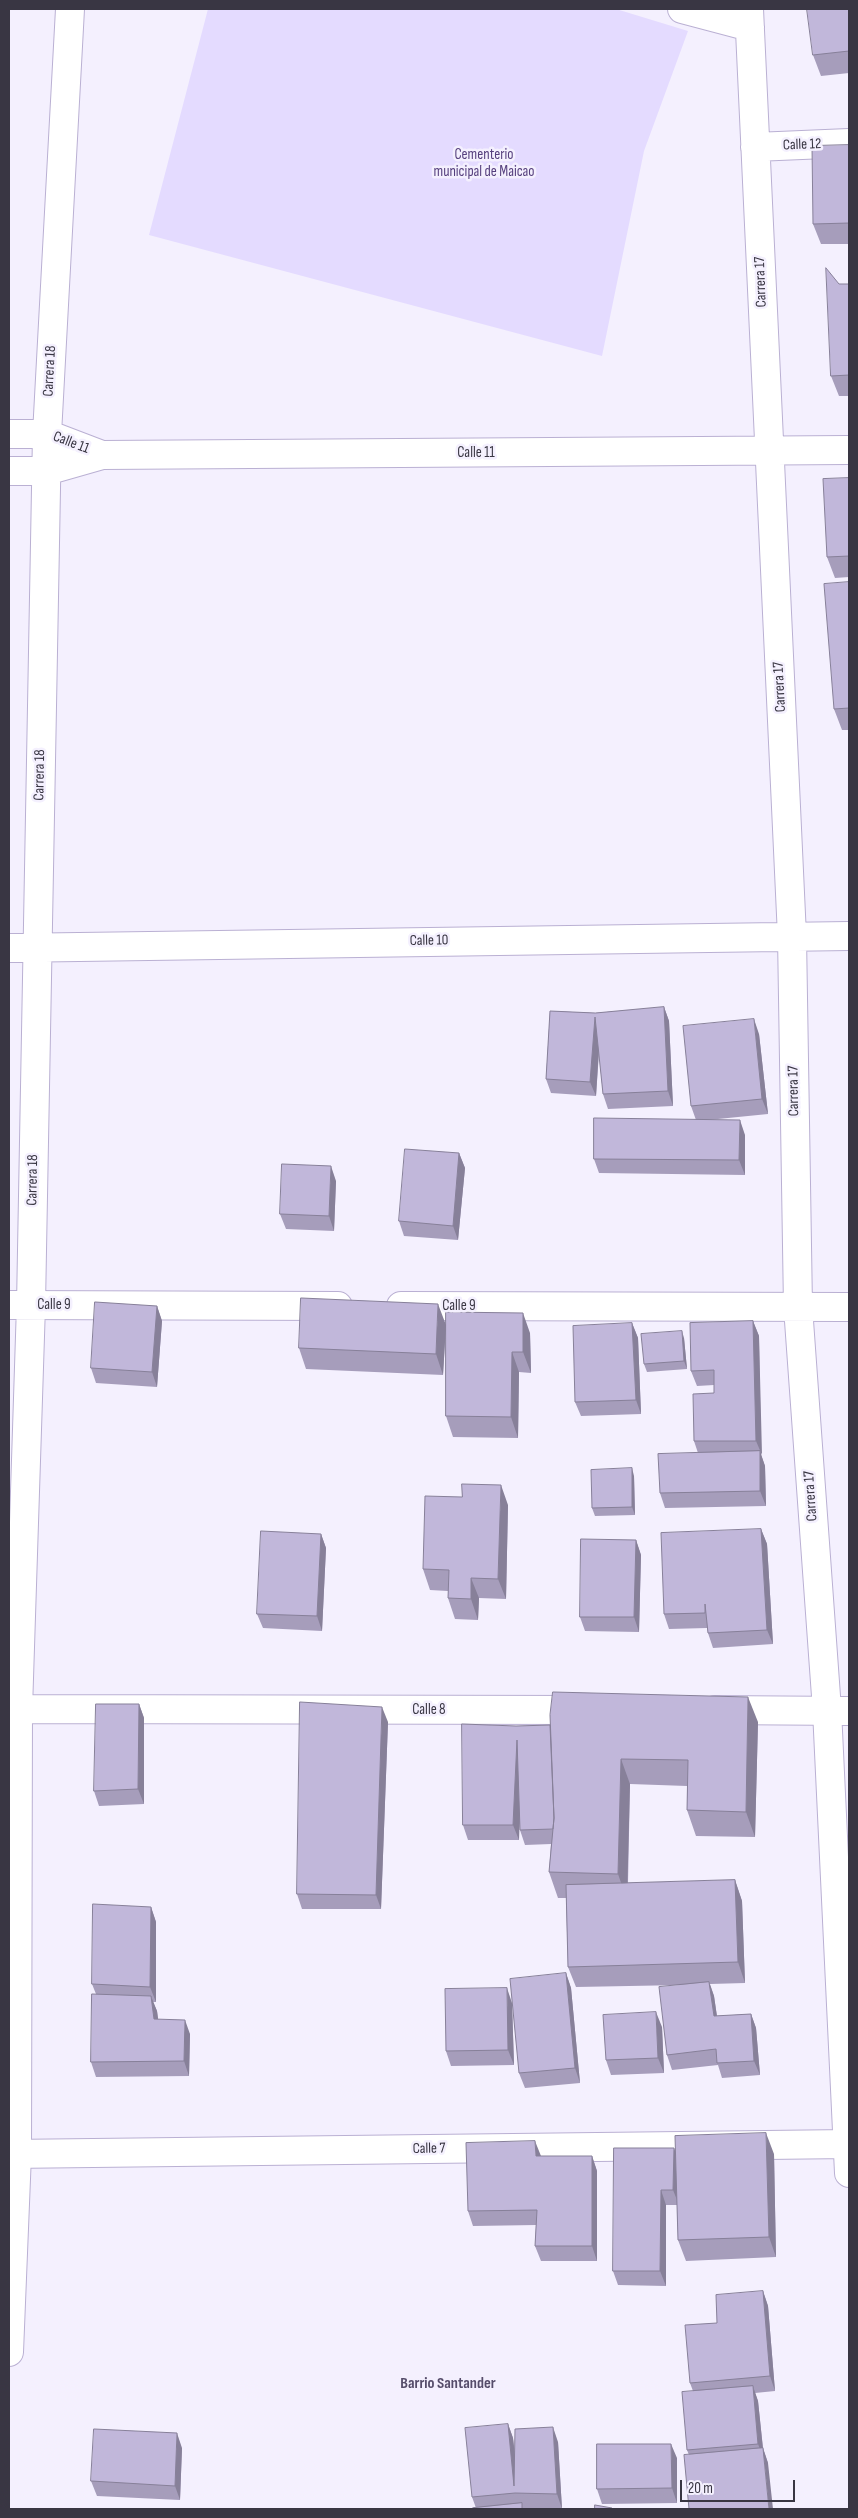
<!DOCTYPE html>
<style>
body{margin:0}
#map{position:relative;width:858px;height:2518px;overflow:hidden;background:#f4f0fe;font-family:"Sofia Sans Condensed",sans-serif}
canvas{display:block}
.frame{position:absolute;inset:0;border:10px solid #393643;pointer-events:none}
.scale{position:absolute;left:680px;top:2480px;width:115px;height:22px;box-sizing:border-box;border:2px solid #393643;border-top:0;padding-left:6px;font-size:15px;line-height:18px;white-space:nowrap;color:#393643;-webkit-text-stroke:4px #f4f0fe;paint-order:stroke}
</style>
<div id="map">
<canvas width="858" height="2518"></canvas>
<div class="frame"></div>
<div class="scale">20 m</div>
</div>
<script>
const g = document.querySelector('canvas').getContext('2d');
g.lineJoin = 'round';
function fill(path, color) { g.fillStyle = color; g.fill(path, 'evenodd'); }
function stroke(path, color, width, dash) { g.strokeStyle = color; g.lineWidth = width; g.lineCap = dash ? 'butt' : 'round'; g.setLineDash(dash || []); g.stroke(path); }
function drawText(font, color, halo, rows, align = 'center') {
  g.font = font + ' "Sofia Sans Condensed",sans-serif'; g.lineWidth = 5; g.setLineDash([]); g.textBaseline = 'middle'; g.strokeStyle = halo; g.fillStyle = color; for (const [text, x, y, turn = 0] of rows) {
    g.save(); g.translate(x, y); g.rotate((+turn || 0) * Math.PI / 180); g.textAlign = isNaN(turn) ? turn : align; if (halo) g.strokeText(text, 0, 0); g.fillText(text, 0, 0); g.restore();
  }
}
fill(new Path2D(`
 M208,9H616L688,31L644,151L602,356L149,235Z`), '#e4dbff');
const minor = new Path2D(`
 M682,9L750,27
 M749,9L792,936L798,1307L827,1710L849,2173
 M755,147L849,143
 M9,434H47L102,455
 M9,471H46L102,455L849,450
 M9,948L849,936
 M9,1305L338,1306
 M401,1306L849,1307
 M9,1709L587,1710
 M715,1710L849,1711
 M9,2154L849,2144
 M9,2352L17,2154L18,1709L31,1305L47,434L70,9`);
stroke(minor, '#bab0d3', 30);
stroke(minor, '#fff', 28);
fill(new Path2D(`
 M849,9V73L821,76L813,55Z
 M849,145V244H821L813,224Z
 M839,284H849V396H839L831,376Z
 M849,478V577L835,578L827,557Z
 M849,582V730H842L834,709Z
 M664,1007L669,1021L673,1106L608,1109L603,1094L599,1053L596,1096L551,1093L546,1079L550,1011L595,1013Z
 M759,1034L768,1114L708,1120L745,1135V1175L599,1173L594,1159L696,1120L691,1106Z
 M459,1153L465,1168L458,1240L404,1236L399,1221Z
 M336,1181L334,1231L286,1229L280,1214Z
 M157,1306L162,1321L157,1387L96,1383L91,1368Z
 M753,1321L759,1336L761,1455L765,1466L766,1506L665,1508L660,1493L698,1453L694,1441L714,1393V1385L697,1386L691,1371Z
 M632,1323L638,1338L641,1414L581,1416L575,1402Z
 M446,1325L443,1375L306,1369L299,1348Z
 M530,1333L531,1373L519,1372L518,1438L453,1437L446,1416Z
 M684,1338L687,1369L647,1372L644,1364Z
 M634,1476L635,1515L595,1516L592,1508Z
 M508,1505L506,1599L479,1598L478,1620L455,1619L448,1598V1591L430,1590L423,1569Z
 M761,1529L767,1544L773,1644L713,1648L708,1633L707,1628L669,1629L664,1614Z
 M321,1534L326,1548L322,1631L263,1628L257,1614Z
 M636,1540L641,1555L639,1632L585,1631L580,1617Z
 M139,1704L144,1718V1804L99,1806L94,1791Z
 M388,1722L381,1909H302L297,1894Z
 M758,1722L755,1837L696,1836L687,1810V1786L630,1784L628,1883L735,1880L742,1901L745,1983L710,1984L714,1996L717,2016L751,2014L756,2028L760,2075L722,2078L718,2065L672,2070L667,2055L682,1985L576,1987L568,1967L566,1898H558L549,1872L551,1844L525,1845L520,1830L519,1823V1840H468L463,1825L516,1726Z
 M151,1907L156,1922V2002H153L157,2011L158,2019L190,2034L189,2076L96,2077L91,2062L96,1994L92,1984Z
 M566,1973L571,1988L580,2083L525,2088L519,2073Z
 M512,2003L514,2065L451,2066L446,2051Z
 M662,2027L664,2073L611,2075L606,2060Z
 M674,2148L676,2154H774L776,2257L686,2261L678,2240L677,2205H666V2286L618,2285L613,2271Z
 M541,2156H592L597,2171V2261H541L535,2246L536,2225L473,2226L468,2211Z
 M763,2291L768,2306L775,2391L755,2393L758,2401L763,2448L768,2463L689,2455L687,2450L693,2391L690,2383L717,2323Z
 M508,2424L513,2438L515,2454L558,2442L562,2509L523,2508H476L472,2497Z
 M182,2448L180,2500L97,2496L91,2481Z
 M677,2458V2503L602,2504L597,2489Z`), '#a69dbb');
fill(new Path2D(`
 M664,1007L669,1021L673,1106L668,1091Z
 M595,1017L600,1031L596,1096L590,1082Z
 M754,1019L759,1034L768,1114L762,1099Z
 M740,1120L745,1135V1175L739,1160Z
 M459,1153L465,1168L458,1240L453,1226Z
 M331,1166L336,1181L334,1231L329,1216Z
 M438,1304L446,1325L443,1375L436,1354Z
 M157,1306L162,1321L157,1387L152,1372Z
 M523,1313L530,1333L531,1373L523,1352Z
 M753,1321L759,1336L762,1455L756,1441Z
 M632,1323L638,1338L641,1414L636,1400Z
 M682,1331L684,1338L687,1369L684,1361Z
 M512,1352L519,1372L518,1438L511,1417Z
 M760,1451L765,1466L766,1506L760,1491Z
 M632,1468L634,1476L635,1515L632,1507Z
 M501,1485L508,1505L506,1599L498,1579Z
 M761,1529L767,1544L773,1644L767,1630Z
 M321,1534L326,1548L322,1631L317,1616Z
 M636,1540L641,1555L639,1632L634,1617Z
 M471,1578L479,1598L478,1620L471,1599Z
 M748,1697L758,1722L755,1837L746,1812Z
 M139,1704L144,1718V1804L138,1789Z
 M382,1707L388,1722L381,1909L376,1895Z
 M517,1740L522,1755L519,1840L513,1825Z
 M621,1759L630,1784L627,1900L618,1874Z
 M735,1880L742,1901L745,1983L738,1962Z
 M151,1907L156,1922V2002L150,1987Z
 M566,1973L571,1988L580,2083L575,2068Z
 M709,1982L714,1996L719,2031L714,2016Z
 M507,1988L512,2003L514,2065L508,2050Z
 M151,1996L157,2011L160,2033L154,2019Z
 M656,2012L662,2027L664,2073L658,2058Z
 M751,2014L756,2028L760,2075L754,2061Z
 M185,2020L190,2034L189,2076L184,2061Z
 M766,2133L774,2154L776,2257L769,2237Z
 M535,2141L541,2156H536Z
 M674,2148L679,2163V2205L673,2190Z
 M592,2156L597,2171V2261L592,2246Z
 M661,2190L666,2205V2286L660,2271Z
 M763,2291L768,2306L775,2391L770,2376Z
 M753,2386L758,2401L764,2459L758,2444Z
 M508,2424L513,2438L519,2493L514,2486Z
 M553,2427L558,2442L562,2509L557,2494Z
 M177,2433L182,2448L180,2500L175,2486Z
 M671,2444L677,2458V2503L672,2488Z
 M763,2448L768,2463L773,2509H769Z`), '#878099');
const building = new Path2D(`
 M807,9H849V51L813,55Z
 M849,145V223L813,224L812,146Z
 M826,268L839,284H849V375L831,376Z
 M849,478V556L827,557L823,479Z
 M849,582V708L834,709L824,584Z
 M664,1007L668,1091L603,1094L595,1017L590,1082L546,1079L550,1011L595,1013Z
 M754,1019L762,1099L691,1106L683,1026Z
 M594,1118L740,1120L739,1160L594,1159Z
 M405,1149L459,1153L453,1226L399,1221Z
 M282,1164L331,1166L329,1216L280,1214Z
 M301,1298L438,1304L436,1354L299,1348Z
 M95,1302L157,1306L152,1372L91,1368Z
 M446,1312L523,1313V1352H512L511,1417L446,1416Z
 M753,1321L756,1441H694L693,1394L714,1393V1370L691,1371L690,1323Z
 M632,1323L636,1400L575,1402L573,1326Z
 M682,1331L684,1361L644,1364L641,1334Z
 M760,1451V1491L660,1493L658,1454Z
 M632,1468V1507L592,1508L591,1470Z
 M462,1484L501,1485L498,1579L471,1578V1599L448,1598L449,1570L423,1569L425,1496L462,1497Z
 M761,1529L767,1630L708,1633L705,1604V1613L664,1614L661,1533Z
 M261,1531L321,1534L317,1616L257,1614Z
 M581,1539L636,1540L634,1617H580Z
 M553,1692L748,1697L746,1812L687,1810L688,1760L621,1759L618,1874L549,1872L554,1818L550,1715Z
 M300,1702L382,1707L376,1895L297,1894Z
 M96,1704H139L138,1789L94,1791Z
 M462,1724L516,1726L550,1725L554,1818L553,1829L520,1830L517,1740L513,1825H463Z
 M735,1880L738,1962L568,1967L566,1885Z
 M93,1904L151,1907L150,1987L92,1984Z
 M566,1973L575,2068L519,2073L510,1979Z
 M709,1982L714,2016L751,2014L754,2061L717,2063L716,2049L667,2055L659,1987Z
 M507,1988L508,2050L446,2051L445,1989Z
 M92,1994L151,1996L154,2019L185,2020L184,2061L91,2062Z
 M656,2012L658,2058L606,2060L603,2015Z
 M766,2133L769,2237L678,2240L675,2136Z
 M535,2141L536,2156H592V2246H535L537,2210L468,2211L466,2143Z
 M614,2148H674L673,2190H661L660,2271H613Z
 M763,2291L770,2376L690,2383L685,2325L717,2323L716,2295Z
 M753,2386L758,2444L687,2450L682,2392Z
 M508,2424L514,2486L515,2429L553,2427L557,2494L515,2493L472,2497L465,2428Z
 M94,2429L177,2433L175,2486L91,2481Z
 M597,2444H671L672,2488L597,2489Z
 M763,2448L769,2509H689L684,2455Z
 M522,2503V2509H474L473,2508Z
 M595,2505L612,2508V2509H595Z`);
fill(building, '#c1b7da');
stroke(building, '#878099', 1);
drawText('15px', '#393643', '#f4f0fe', [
 ["Calle 12",802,145,-2],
 ["Carrera 17",761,282,-92],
 ["Carrera 18",50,371,-87],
 ["Calle 11",71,443,21],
 ["Calle 11",476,453],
 ["Carrera 17",780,687,-93],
 ["Carrera 18",40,775,-89],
 ["Calle 10",429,941,-1],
 ["Carrera 17",794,1091,-91],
 ["Carrera 18",33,1180,-89],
 ["Calle 9",54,1305],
 ["Calle 9",459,1306],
 ["Carrera 17",811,1496,-94],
 ["Calle 8",429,1710],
 ["Calle 7",429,2149,-1]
]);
drawText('15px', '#553f7d', '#f4f0fe', [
 ["Cementerio",484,155],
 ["municipal de Maicao",484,172]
]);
drawText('bold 16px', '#564d6b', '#f4f0fe', [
 ["Barrio Santander",448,2384]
]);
</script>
